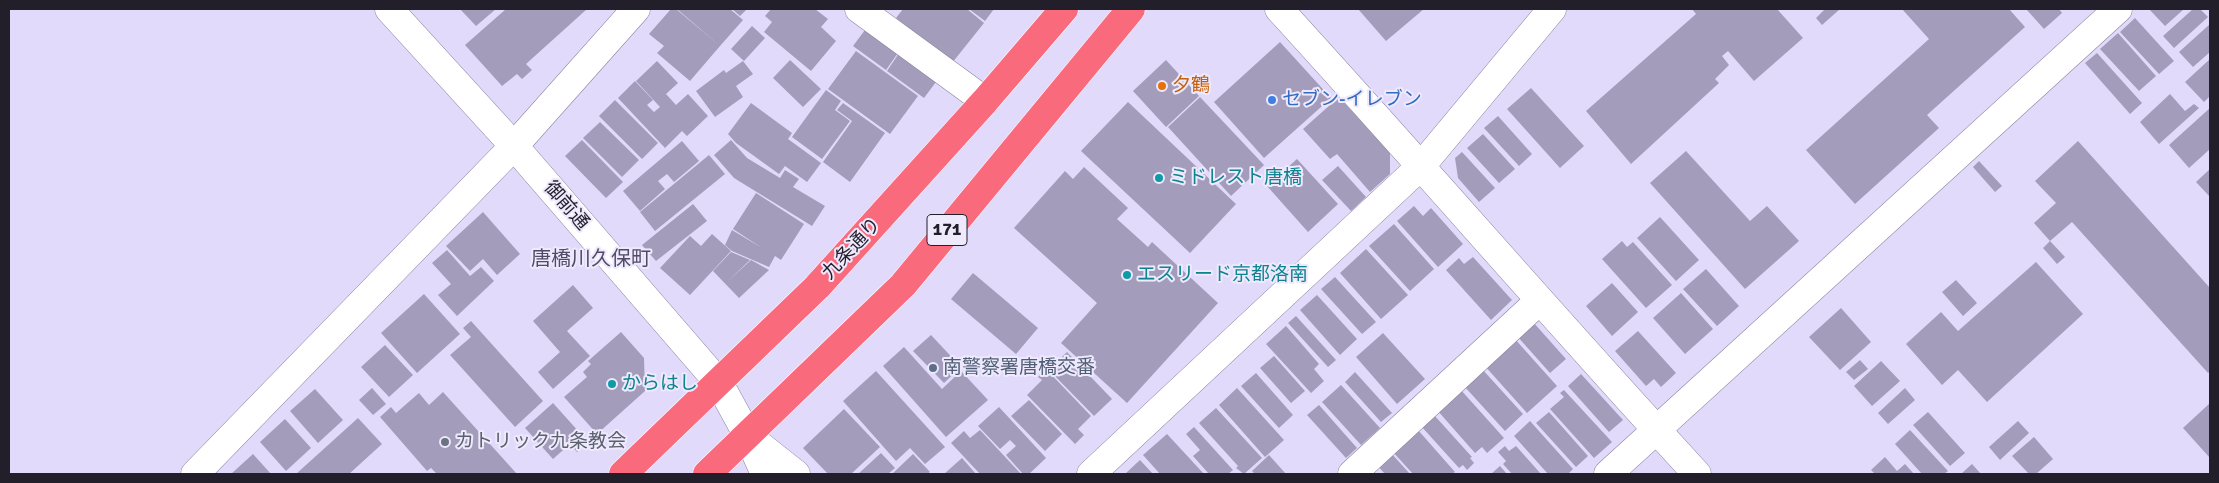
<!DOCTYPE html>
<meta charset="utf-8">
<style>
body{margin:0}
#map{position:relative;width:2219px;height:483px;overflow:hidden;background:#e2dafb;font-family:Signika,sans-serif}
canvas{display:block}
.frame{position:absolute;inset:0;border:10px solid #221f2b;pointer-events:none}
</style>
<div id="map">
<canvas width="2219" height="483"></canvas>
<div class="frame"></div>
</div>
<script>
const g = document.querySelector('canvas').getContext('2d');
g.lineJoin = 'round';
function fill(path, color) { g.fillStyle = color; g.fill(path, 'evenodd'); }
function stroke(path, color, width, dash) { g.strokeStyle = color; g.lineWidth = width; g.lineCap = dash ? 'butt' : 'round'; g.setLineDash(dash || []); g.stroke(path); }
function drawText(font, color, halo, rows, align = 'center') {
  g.font = font + ' Signika,"Noto Sans JP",sans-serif'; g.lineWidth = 4; g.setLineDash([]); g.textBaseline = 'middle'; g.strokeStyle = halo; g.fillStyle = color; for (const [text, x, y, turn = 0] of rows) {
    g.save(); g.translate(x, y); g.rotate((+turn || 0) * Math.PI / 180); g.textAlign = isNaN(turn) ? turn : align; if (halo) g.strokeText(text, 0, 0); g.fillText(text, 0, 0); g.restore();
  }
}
fill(new Path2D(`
 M460,9H496L476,26Z
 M506,9H587L526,64L532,70L522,79L517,74L502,86L465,45Z
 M671,9H676L720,46L690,81L657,53L664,46L649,34Z
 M677,9H730L743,20L720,46Z
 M732,9H747L740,16Z
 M771,9H815L828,19L821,27L836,41L811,71L764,32L772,22L765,16Z
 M903,9H967L984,23L952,63L896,18Z
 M969,9H994L985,21Z
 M1358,9H1424L1386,41Z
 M1692,9H1777L1803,38L1754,81L1728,51L1722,56L1729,65L1715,79L1719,83L1631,164L1586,111L1696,14Z
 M1825,9H1840L1822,25L1816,18Z
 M1902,9H2009L2025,27L1927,115L1939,128L1855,204L1806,150L1929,39Z
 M2026,9H2059L2062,13L2044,29Z
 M2149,9H2184L2165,26Z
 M2193,9H2200L2208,17L2174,48L2163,36Z
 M2135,18L2174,61L2159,74L2120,32Z
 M2210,24V52L2193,67L2179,52Z
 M752,26L765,38L744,61L731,49Z
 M868,26L900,50L886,70L853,46Z
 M2118,33L2156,76L2139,91L2100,49Z
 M1280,42L1331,98L1264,158L1214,102Z
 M901,50L939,78L924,98L887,71Z
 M856,51L918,96L890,134L828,89Z
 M2097,53L2142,103L2130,114L2085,63Z
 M2210,59V96L2204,102L2185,82Z
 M790,60L821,89L803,107L773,78Z
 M1166,60L1199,96L1166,127L1133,91Z
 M657,61L678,83L666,94L676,105L688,94L708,116L687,136L682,131L665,148L618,98L635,81L653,100L647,105L654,112L660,107L636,81Z
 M743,61L753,74L736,86L743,97L715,117L696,91L724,70L726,73Z
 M1531,88L1584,146L1560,168L1507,109Z
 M826,90L841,101L835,110L850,121L822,159L792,137Z
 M2170,94L2185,111L2194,104L2199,108L2159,144L2140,122Z
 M1200,97L1264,165L1231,196L1168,127Z
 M1339,97L1390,152V174L1370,192L1337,154L1330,159L1303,129Z
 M615,100L658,143L642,159L599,116Z
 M1128,102L1236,204L1190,253L1081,151Z
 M751,103L792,133L788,139L821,163L807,182L785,166L779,174L736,143L728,134Z
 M843,103L885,133L850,182L823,162L852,121L837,110Z
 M2210,108V149L2189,168L2169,145Z
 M1498,116L1532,154L1519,166L1484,128Z
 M600,122L639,160L622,177L583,138Z
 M1483,134L1515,169L1499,183L1467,148Z
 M582,140L623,182L606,198L565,156Z
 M731,140L747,158L780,178L785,170L799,179L793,187L825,206L812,226L734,178L714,155Z
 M682,141L699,161L674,182L667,174L658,181L665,189L640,211L623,191Z
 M2078,141L2210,288V371L2208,373L2072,222L2050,241L2034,223L2056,203L2035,181Z
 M1686,151L1750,221L1767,206L1799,241L1745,289L1650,183Z
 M1462,152L1495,188L1479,202L1458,178L1455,158Z
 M709,155L725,174L655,231L640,212Z
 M1297,159L1338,204L1308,232L1267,186Z
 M1979,161L2002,186L1995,192L1973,167Z
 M1338,166L1366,197L1351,211L1322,180Z
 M1084,167L1128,208L1117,219L1148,247L1152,242L1218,303L1127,403L1061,343L1097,303L1014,228L1065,171L1073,179Z
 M2210,169V197L2196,182Z
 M756,193L804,224L781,260L775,256L769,267L732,251L725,245L732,230L762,248L733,229Z
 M693,204L707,221L656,261L642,245Z
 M1414,206L1423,216L1431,208L1463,244L1438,267L1397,221Z
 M483,212L520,254L497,275L483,259L470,271L446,246Z
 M1660,217L1699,260L1676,281L1637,238Z
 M1394,224L1434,269L1410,291L1369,246Z
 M712,234L731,251L690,295L660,268L690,236L701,246Z
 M1622,241L1627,247L1633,242L1672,285L1646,308L1602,259Z
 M2050,241L2065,257L2057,264L2043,248Z
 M1366,249L1408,295L1381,319L1340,273Z
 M447,250L470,276L481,267L494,281L457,316L438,295L451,284L432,263Z
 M731,252L750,260L727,282L751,260L769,270L739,298L713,271Z
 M1473,257L1512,300L1491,320L1446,270L1459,258L1464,264Z
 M2036,262L2083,314L1987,402L1958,370L1942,385L1906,344L1941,312L1958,331Z
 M1706,269L1739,306L1717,326L1683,289Z
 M973,273L1038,328L1016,354L951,299Z
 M1335,277L1376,322L1362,334L1321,289Z
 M1956,280L1977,303L1963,316L1942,292Z
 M1612,283L1638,312L1612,336L1586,306Z
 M573,285L593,308L567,331L590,356L553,389L538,372L560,352L533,321Z
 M1681,293L1713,329L1685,354L1653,318Z
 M424,294L460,334L417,373L381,333Z
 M1317,295L1357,339L1340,355L1300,310Z
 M1841,308L1871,342L1840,370L1809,337Z
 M1296,316L1336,360L1328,367L1288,323Z
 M471,321L543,401L515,427L450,355L471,337L463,328Z
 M1533,322L1566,359L1550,373L1517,336Z
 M1286,326L1319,364L1314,369L1324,381L1311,393L1266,344Z
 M1638,331L1676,373L1661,387L1654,379L1646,386L1615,351Z
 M621,332L644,358L645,391L597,434L564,397L587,377L583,372L591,364L588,361Z
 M1383,333L1425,379L1397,404L1356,357Z
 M931,335L961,367L944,383L913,351Z
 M1514,338L1557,386L1527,413L1484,365Z
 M385,345L413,375L389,397L361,367Z
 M904,347L942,389L961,371L988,400L946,437L883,366Z
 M1067,352L1112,399L1094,416L1049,370Z
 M1274,356L1305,391L1291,403L1260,368Z
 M1860,360L1868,369L1854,380L1846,372Z
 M1881,361L1900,381L1872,406L1854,386Z
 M1046,369L1091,416L1078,429L1084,435L1075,444L1027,395L1042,380L1038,377Z
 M1482,369L1523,414L1505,431L1464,386Z
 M876,371L945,447L925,464L910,448L896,461L843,401Z
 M1355,372L1392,413L1381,422L1345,382Z
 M1256,373L1293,415L1279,428L1241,386Z
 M1581,374L1623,420L1609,432L1568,386Z
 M1341,385L1380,428L1361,445L1322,402Z
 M372,388L386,404L373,415L359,400Z
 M1237,388L1284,440L1265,457L1219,405Z
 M1905,388L1915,400L1888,424L1878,413Z
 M315,389L343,420L318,443L290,411Z
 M1460,389L1504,438L1487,453L1482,447L1475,453L1437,410Z
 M1564,390L1612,442L1594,458L1550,409L1564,397L1560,393Z
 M443,392L517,474H437L431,468L427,471L380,417L391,407L396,413L419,393L429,405Z
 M1029,400L1062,434L1045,451L1011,416Z
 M553,403L588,442L577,452L570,444L553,459L525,428Z
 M2210,403V458L2183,428Z
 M1319,405L1357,448L1346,458L1307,415Z
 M999,407L1046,458L1029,474H1023L1006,455L1016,446L1010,440L1000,449L978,426Z
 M1216,408L1262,458L1244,474L1236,468L1238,466L1199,423Z
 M844,409L880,447L851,474H828L803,448Z
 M1549,412L1588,456L1576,467L1536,423Z
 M1928,412L1965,453L1950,466L1913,425Z
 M1434,415L1472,457L1470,458L1474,463L1467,470L1463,465L1459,468L1421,426Z
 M358,418L382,444L349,474H296Z
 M285,419L311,448L286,471L260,442Z
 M1530,421L1573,469L1568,474H1548L1514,436Z
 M2018,421L2029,433L2000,460L1989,447Z
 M1194,427L1233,470L1228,474H1209L1193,456L1200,450L1186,434Z
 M980,430L1021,474H980L951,443L964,431L970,438Z
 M1418,430L1455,472L1452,474H1413L1393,452Z
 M1910,430L1948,471L1944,474H1922L1895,444Z
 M1167,434L1204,474H1160L1143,455Z
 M2034,437L2053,459L2036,474H2029L2012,456Z
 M1505,446L1509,451L1516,446L1541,474H1512L1503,464L1506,461L1498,452Z
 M881,453L895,468L888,474H858Z
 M1391,453L1410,474H1385L1377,465Z
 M253,454L271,474H231Z
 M913,454L930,472L927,474H892Z
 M1269,455L1286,474H1255L1252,471Z
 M1885,457L1897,471L1905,464L1914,474H1875L1871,470Z
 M962,458L976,474H944Z
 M1140,460L1153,474H1125Z
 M1972,464L1981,474H1961Z
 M1500,466L1507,474H1491Z`), '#a49cbb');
const minor = new Path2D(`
 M389,9L514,146L719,383L748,436L765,474
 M859,9L985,101
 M1279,9C1420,163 1556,321 1697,474
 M753,440L796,474
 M195,474L514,146L636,9
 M1091,474L1422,165L1552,9
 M1352,474L1539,301
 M1608,474L2118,9`);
const highway = new Path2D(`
 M623,474L817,287L985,101L1064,9
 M707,474L903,285L1131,9`);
stroke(minor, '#88819f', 29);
stroke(highway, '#fff', 29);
stroke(minor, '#fff', 28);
stroke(highway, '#fa6a7d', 28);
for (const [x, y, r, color] of [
 [1162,86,5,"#e8710a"],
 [1272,100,5,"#3f7fe0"],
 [1159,178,5,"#0f9aa8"],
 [1127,275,5,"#0f9aa8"],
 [933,368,5,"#5c6f8a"],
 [612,384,5,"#0f9aa8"],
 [445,442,5,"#6b7280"]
]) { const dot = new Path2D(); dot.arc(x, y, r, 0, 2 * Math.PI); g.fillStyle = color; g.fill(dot); stroke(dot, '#eee9fd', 2); }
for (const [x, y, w] of [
 [947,230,40]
]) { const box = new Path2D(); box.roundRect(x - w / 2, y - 15.5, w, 31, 4); g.fillStyle = '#eee9fd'; g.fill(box); stroke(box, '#221f2b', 1); }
drawText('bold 18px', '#221f2b', null, [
 ["171",947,230]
]);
drawText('19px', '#c56008', '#eee9fd', [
 ["夕鶴",1172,86]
], 'left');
drawText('19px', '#366cbe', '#eee9fd', [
 ["セブン-イレブン",1282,100]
], 'left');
drawText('19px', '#0d838f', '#eee9fd', [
 ["ミドレスト唐橋",1169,178],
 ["エスリード京都洛南",1137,275],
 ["からはし",622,384]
], 'left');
drawText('19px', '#221f2b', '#eee9fd', [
 ["御前通",566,206,49],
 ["九条通り",852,249,-47]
]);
drawText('19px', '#4e5e75', '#eee9fd', [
 ["南警察署唐橋交番",943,368]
], 'left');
drawText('19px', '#5b616d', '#eee9fd', [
 ["カトリック九条教会",455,442]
], 'left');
drawText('20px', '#524a66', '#eee9fd', [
 ["唐橋川久保町",591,260]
]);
</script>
